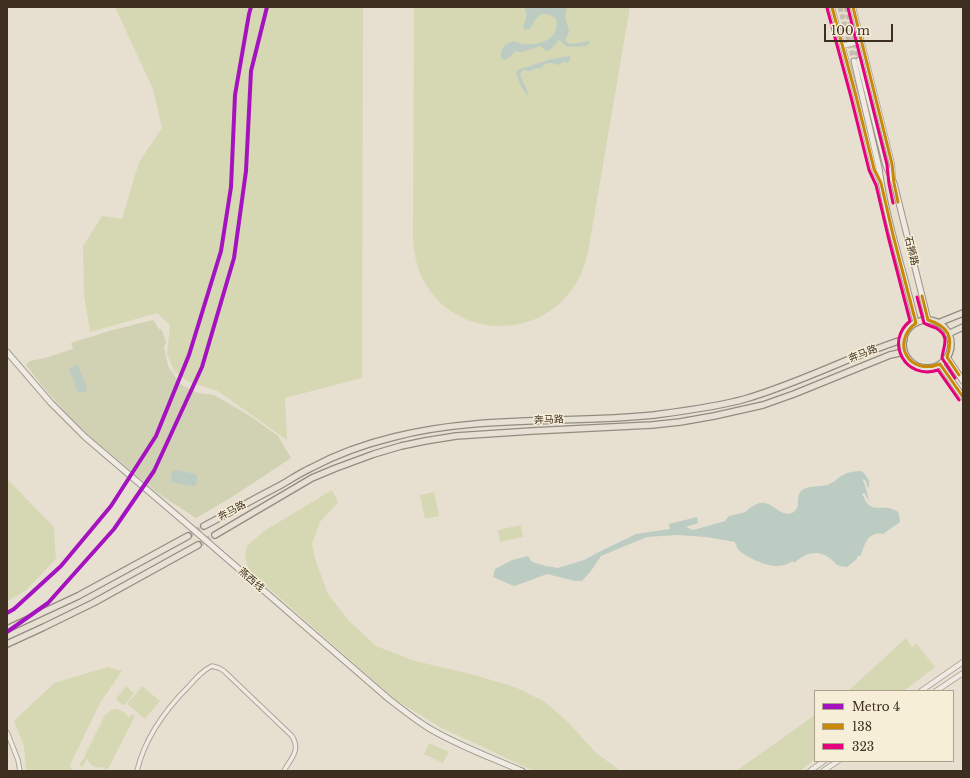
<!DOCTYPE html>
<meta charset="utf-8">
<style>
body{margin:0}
#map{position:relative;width:970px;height:778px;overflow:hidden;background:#e7e0d1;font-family:"Libre Baskerville",serif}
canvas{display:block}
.frame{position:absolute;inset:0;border:8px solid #3d2e20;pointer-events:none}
.legend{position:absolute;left:814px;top:690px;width:140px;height:72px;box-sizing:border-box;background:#f7eed8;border:1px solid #ada18e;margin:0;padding:5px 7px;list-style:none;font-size:12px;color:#3d2e20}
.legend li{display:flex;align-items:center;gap:8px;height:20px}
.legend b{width:20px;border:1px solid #ada18e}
.scale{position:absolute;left:824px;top:24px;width:69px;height:18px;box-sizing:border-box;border:2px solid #3d2e20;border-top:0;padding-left:5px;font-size:12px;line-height:14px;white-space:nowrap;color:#3d2e20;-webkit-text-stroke:3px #f7eed8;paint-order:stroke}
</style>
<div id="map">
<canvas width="970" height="778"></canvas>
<div class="frame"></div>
<ul class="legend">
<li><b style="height:5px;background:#a513c0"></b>Metro 4</li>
<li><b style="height:5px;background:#c88808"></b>138</li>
<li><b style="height:5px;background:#e5007d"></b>323</li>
</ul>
<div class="scale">100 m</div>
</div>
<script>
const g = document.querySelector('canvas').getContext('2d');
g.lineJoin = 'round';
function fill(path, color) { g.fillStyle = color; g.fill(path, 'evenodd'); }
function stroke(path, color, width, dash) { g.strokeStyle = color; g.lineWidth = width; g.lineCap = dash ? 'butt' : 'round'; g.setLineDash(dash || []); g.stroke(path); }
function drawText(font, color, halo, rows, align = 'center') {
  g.font = font + ' "Libre Baskerville","Noto Sans SC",serif'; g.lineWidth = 3; g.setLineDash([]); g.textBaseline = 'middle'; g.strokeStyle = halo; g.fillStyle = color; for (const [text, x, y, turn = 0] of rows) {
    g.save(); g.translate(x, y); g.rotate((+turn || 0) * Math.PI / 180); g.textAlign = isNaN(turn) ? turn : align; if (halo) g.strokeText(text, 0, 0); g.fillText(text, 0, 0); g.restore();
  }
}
fill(new Path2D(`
 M115,7H363L362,378L285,398L287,440L218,391L189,382L174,371L167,354L170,325L157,313L90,332L84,295L83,246L102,216L122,219L139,162L162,128L153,89Z
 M414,7H630L588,252C565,358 418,347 413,239Z
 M7,479L54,527L56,559L25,591L7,601Z
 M332,490L338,502L320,522L312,544L316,562L328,594L349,621L376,646L415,661L471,674L515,687L545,702L567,721L596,753L621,771H534L440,727L396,700L249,571L245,556L247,546L264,531Z
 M434,492L439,516L425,519L420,495Z
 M521,525L523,537L500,542L498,530Z
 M906,638L912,647L916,643L935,667L904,691H848Z
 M108,667L122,671L100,703L70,765L72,771H26L24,746L14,721L54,683Z
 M126,686L134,693L124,706L116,699Z
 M142,686L160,701L145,719L127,704Z
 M117,709L124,712L129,718L131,714L135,716L108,769L104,770L105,767C96,769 90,766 87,758L83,767L79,765L82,761H83L87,751L105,715L111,710Z
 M815,715V759L800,771H736Z
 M429,743L449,752L443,763L424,754Z`), '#d6d7b3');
fill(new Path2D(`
 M153,320L159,329L162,330L166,343L164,347L168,366L180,384L198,393L214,395L250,416L278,436L291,458L232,497L196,518L159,494L94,440L70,417L43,387L26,365L30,361L45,358L73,349L71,343L109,331Z`), '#d1d1b3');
fill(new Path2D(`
 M523,7H567L565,17L569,31L565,40L569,44L579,43L589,41L590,42L586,46L568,47L559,40L549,51H546L542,47L540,46L522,52L515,51C513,54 511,57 508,58C500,65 498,49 507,44C514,39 518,44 524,44C541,46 561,38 556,18C540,9 537,16 530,29L525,30L523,27C526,20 529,13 523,7Z
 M570,56V60L567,63L563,62L558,65C551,62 546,62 541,68L534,69L530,71L524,70L522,71L520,74L523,83L525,85L528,94L527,95L520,84L517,76L516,72L520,69L552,59Z
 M77,365L78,366L87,388L86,391L80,393L78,392L69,369L70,368Z
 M175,470L196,474C198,478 197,483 195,486H193L171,482L172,472Z
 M861,471C867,475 870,480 869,487L868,488L866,481L862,479C866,484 867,496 870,503L865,494L863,493L862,494C865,498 865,502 869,505C874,510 882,506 888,508C891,508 894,510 897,511L899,514L900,522L883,534C868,531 865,544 861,555L857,557V559L847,567C834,566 837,563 828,557C817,549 804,554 794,563L793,561C788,564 783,566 777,566C768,567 742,556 737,548C737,547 735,543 735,542L706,537L677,535L647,537L601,556L591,571L582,581H575L547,574L526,582L514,586L493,577L495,569L512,560L528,556L532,562L546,566L558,568L584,560L597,553L636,534L670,529L669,524L697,517L698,523L686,527L693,530L704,527L725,521L729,516L746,512C749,508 751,507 755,505C771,496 778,518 792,513C802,508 795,498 801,491C807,485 820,487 827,485C834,483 837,478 843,475C848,472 855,471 861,471Z`), '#bcccc2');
stroke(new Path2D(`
 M840,7L854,61
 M846,7L859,60`), '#c5bcae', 5, [5, 2.5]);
stroke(new Path2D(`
 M188,536L204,526
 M198,545L215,535`), '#c5bcae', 5.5, [5.5, 3]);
const minor = new Path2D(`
 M7,732L18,760L20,771
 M137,771C145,737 165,710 189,686C196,678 203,670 212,666L219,668L224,671L292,736C301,751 291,758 284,771`);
const tertiary = new Path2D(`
 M832,7L856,96L874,169L880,181
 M853,7L892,164L893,181
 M842,46L861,41
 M921,691L963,662
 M936,691L963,673
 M810,771L824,761
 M823,771L838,761`);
const secondary = new Path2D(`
 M859,60L886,166L894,183L928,320
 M854,61L879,168C886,220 904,271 916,323
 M7,352L51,403L85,437L187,524L390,700C402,709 414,719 427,727C456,745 490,757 522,771
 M947,357L963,381
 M940,364L963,397`);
const primary = new Path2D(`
 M903 344a24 24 0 1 1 48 0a24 24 0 1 1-48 0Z
 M938,323L963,313
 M948,334L963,327
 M204,526C229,513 254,499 279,486C290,480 300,473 311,468C337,454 365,444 394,437C479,415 568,424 654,415C684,411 716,407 745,399C779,389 812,375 845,361C865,353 884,346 904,339
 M215,535L312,478L336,468L374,454L401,446L425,441L456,436L532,431L652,425L680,422L714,416L763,405L794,394L890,355L904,352
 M7,629L78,596L188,536
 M7,644L44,627L93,603L198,545`);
stroke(minor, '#ada599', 5.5);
stroke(tertiary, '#ada599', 6);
stroke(secondary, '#9c958a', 7);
stroke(primary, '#928b80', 8);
stroke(minor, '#efebe3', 3.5);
stroke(tertiary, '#efebe3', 4.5);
stroke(secondary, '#efebe3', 5);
stroke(primary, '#e6e1d4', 5.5);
stroke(new Path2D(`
 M832,7L856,96L874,169L881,183L893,235L916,323C890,343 909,376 940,364L963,397
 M853,7L892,164L894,183L898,202
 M922,296L928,320C948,326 954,337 947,357L959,375`), '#c88808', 3);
stroke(new Path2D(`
 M827,8L851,97L869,170L876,185L888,236L910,321C884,342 906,381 938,370L959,400
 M848,8L887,165L889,184L893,203
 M917,297L924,323C928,326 932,326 936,328C951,337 943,346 942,358L955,378`), '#e5007d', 3);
stroke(new Path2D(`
 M7,613L14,609L61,566L111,506L156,436L189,355L221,251L231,187L235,95L249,14L251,7
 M7,632L48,603L114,529L154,471L202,367L234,258L246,171L251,71L267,7`), '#a513c0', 4);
drawText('10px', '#3d2e20', '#f7eed8', [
 ["石狮路",911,251,76],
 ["奔马路",863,354,-21],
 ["奔马路",549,420,-2],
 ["奔马路",232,511,-28],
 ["燕西线",251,580,41]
]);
</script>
